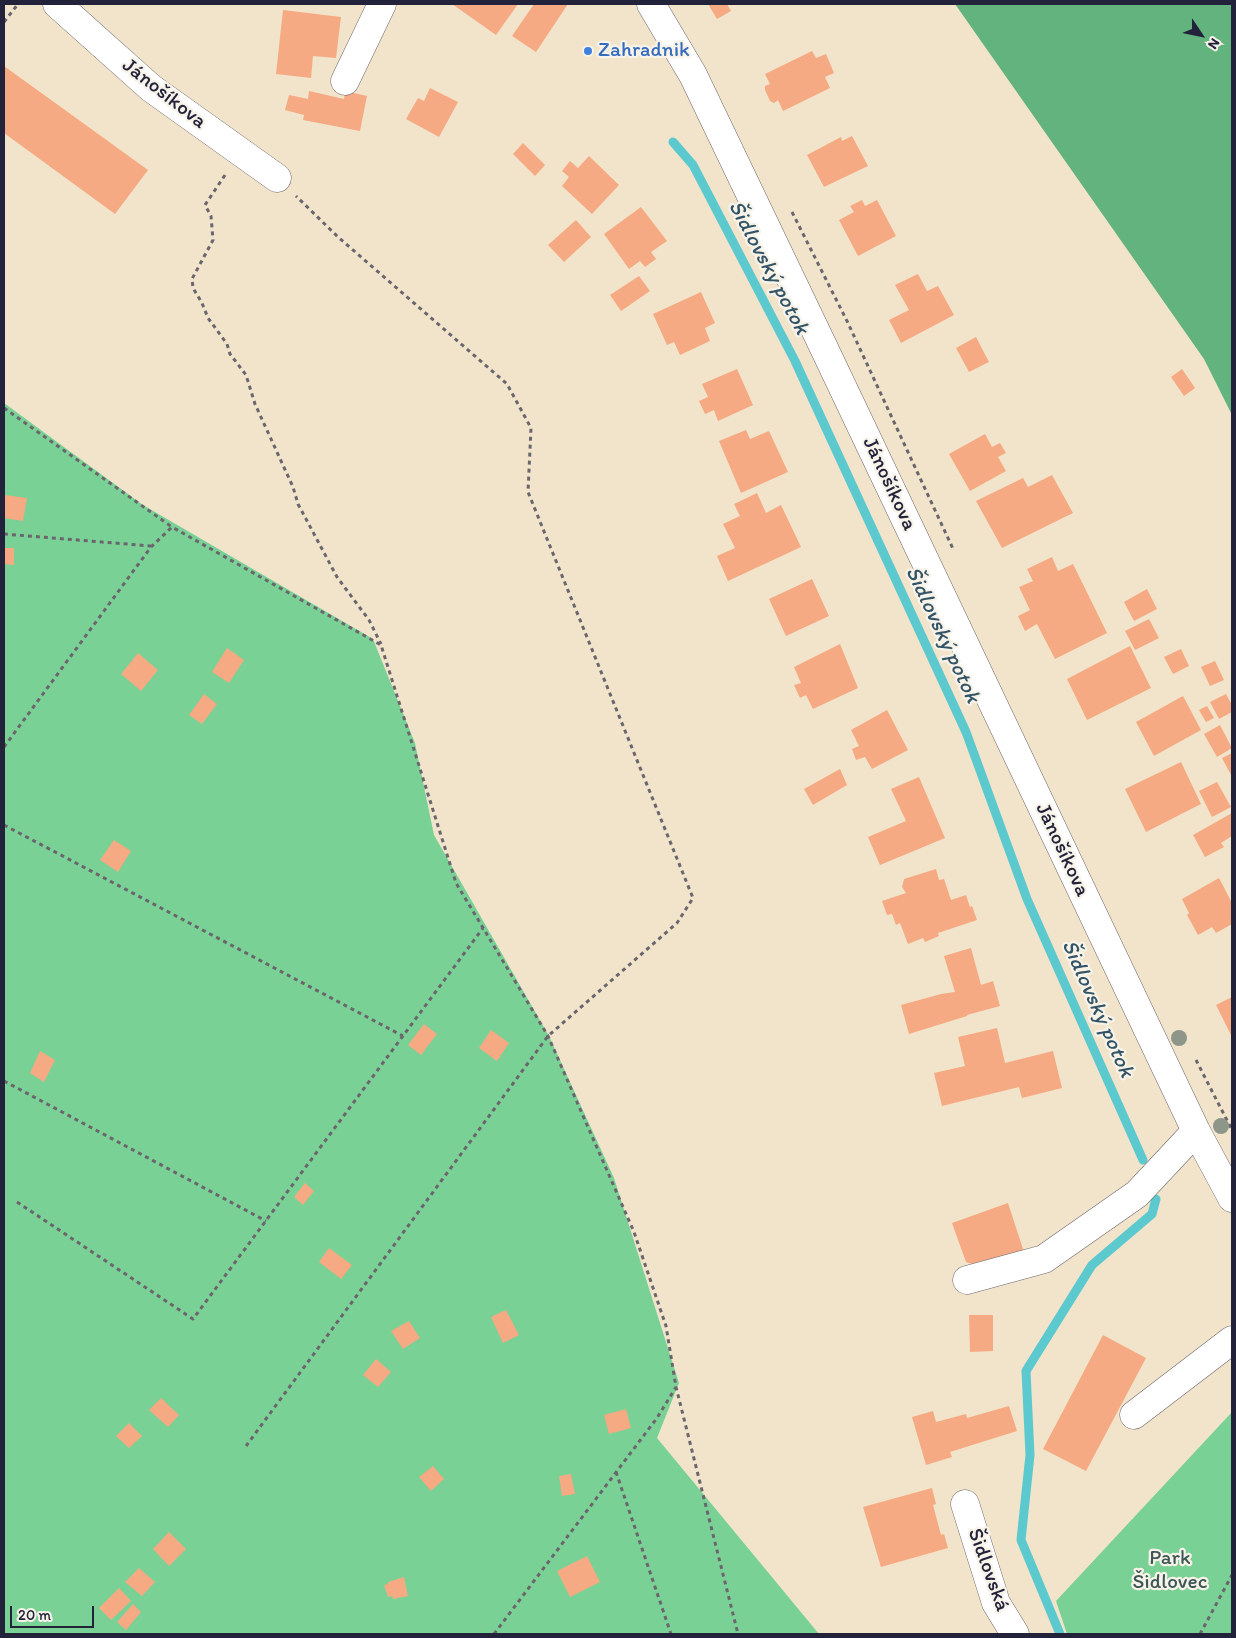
<!DOCTYPE html>
<meta charset="utf-8">
<style>
body{margin:0}
#map{position:relative;width:1236px;height:1638px;overflow:hidden;background:#f2e4ca;font-family:Itim,sans-serif}
canvas{display:block}
.frame{position:absolute;inset:0;border:5px solid #22223b;pointer-events:none}
.north{position:absolute;left:1176px;top:10px;width:50px;height:50px;-webkit-text-stroke:4px #f7f3e8;paint-order:stroke;rotate:124deg;font-size:14px;font-weight:700;line-height:20px;text-align:center;color:#22223b}
.north::after{content:'';display:block;margin:auto;width:18px;height:22px;background:#22223b;clip-path:polygon(50% 0,100% 100%,50% 72%,0 100%)}
.scale{position:absolute;left:10px;top:1606px;width:84px;height:22px;box-sizing:border-box;border:2px solid #22223b;border-top:0;padding-left:6px;font-size:15px;line-height:18px;white-space:nowrap;color:#22223b;-webkit-text-stroke:4px #f7f3e8;paint-order:stroke}
</style>
<div id="map">
<canvas width="1236" height="1638"></canvas>
<div class="frame"></div>
<div class="north">N</div>
<div class="scale">20 m</div>
</div>
<script>
const g = document.querySelector('canvas').getContext('2d');
g.lineJoin = 'round';
function fill(path, color) { g.fillStyle = color; g.fill(path, 'evenodd'); }
function stroke(path, color, width, dash) { g.strokeStyle = color; g.lineWidth = width; g.lineCap = dash ? 'butt' : 'round'; g.setLineDash(dash || []); g.stroke(path); }
function drawText(font, color, halo, rows, align = 'center') {
  g.font = font + ' Itim,sans-serif'; g.lineWidth = 4.5; g.setLineDash([]); g.textBaseline = 'middle'; g.strokeStyle = halo; g.fillStyle = color; for (const [text, x, y, turn = 0] of rows) {
    g.save(); g.translate(x, y); g.rotate((+turn || 0) * Math.PI / 180); g.textAlign = isNaN(turn) ? turn : align; if (halo) g.strokeText(text, 0, 0); g.fillText(text, 0, 0); g.restore();
  }
}
fill(new Path2D(`
 M4,403L143,505L373,639L415,743L434,835L549,1036L614,1178L679,1383L657,1438L819,1634H4Z
 M1232,1412V1634H1067L1056,1601Z`), '#7ad196');
fill(new Path2D(`
 M955,4H1232V415L1204,359Z`), '#63b37f');
stroke(new Path2D(`
 M673,142L693,165L795,361L966,732L1027,899L1143,1160
 M1060,1634L1021,1540L1030,1455L1026,1371L1092,1265L1152,1214L1156,1199`), '#5cc9cf', 9);
fill(new Path2D(`
 M452,4H518L496,35Z
 M534,4H568L536,52L512,36Z
 M708,4H727L731,11L717,19Z
 M283,10L341,17L336,58L313,56L311,78L276,74Z
 M812,51L816,58L826,54L834,73L825,77L830,88L783,111L778,100L774,103L770,101L765,90V86L770,84L765,74Z
 M4,66L148,170L115,214L4,133Z
 M430,88L458,102L439,137L406,119L418,98L424,101Z
 M309,91L344,99L345,91L367,96L360,131L303,120L304,115L285,110L289,95L308,99Z
 M852,136L868,166L824,187L807,155L841,137L842,141Z
 M523,143L545,165L535,176L513,154Z
 M589,156L619,185L592,214L562,186L569,177L562,171L570,161L578,168Z
 M862,200L865,206L877,200L896,236L858,256L839,220L854,212L850,206Z
 M641,207L667,241L651,252L656,259L645,267L640,261L629,269L604,234Z
 M576,220L591,237L564,262L548,245Z
 M918,274L927,291L938,286L954,315L901,343L889,320L909,310L895,285Z
 M639,276L650,291L621,311L610,295Z
 M701,292L715,323L705,328L710,341L680,355L674,342L667,345L653,314Z
 M976,337L989,362L969,372L956,348Z
 M737,369L753,405L718,421L714,410L705,414L699,401L708,397L702,384Z
 M1182,369L1195,388L1184,396L1171,377Z
 M746,430L750,439L769,431L788,472L741,493L719,441Z
 M985,434L992,447L1000,443L1006,453L998,457L1006,471L970,491L949,454Z
 M1052,475L1073,513L1002,548L976,501L1023,478L1028,487Z
 M757,493L766,513L781,505L801,547L728,581L717,556L735,548L723,524L740,516L734,504Z
 M5,495L27,498L23,521L4,518Z
 M4,548H14V565L4,564Z
 M1052,557L1058,571L1073,564L1107,633L1055,659L1037,624L1025,631L1018,616L1030,610L1019,587L1033,581L1027,569Z
 M812,579L829,616L786,636L769,599Z
 M1147,589L1157,609L1134,621L1124,602Z
 M1149,619L1159,638L1135,650L1125,631Z
 M840,644L858,688L813,709L806,695L800,698L794,685L801,683L794,667Z
 M1130,646L1151,688L1087,720L1067,679Z
 M227,648L244,660L229,683L212,672Z
 M1181,649L1189,666L1173,674L1164,657Z
 M138,653L158,670L141,691L121,674Z
 M1215,661L1224,680L1210,686L1201,667Z
 M204,694L217,704L202,724L189,715Z
 M1226,694L1232,705V712L1219,719L1210,702Z
 M1183,696L1201,730L1154,756L1136,722Z
 M1207,706L1214,718L1206,722L1199,710Z
 M887,710L908,750L872,769L865,757L856,760L852,749L859,746L851,730Z
 M1220,725L1232,748L1217,757L1204,734Z
 M1232,753V774L1231,775L1222,758Z
 M1181,762L1201,804L1146,832L1125,789Z
 M840,769L847,785L813,805L804,789Z
 M919,777L945,838L880,865L868,837L906,821L891,789Z
 M1217,782L1231,807L1212,817L1199,791Z
 M1232,813V836L1221,843L1224,847L1205,857L1193,835Z
 M114,840L131,851L118,872L100,860Z
 M936,869L939,880L944,879L951,900L966,895L970,907L972,906L977,920L938,933L939,936L925,942L923,938L908,944L900,923L896,925L892,914L887,915L882,901L906,893L902,887L904,879Z
 M1219,878L1232,903V924L1216,933L1212,927L1198,935L1187,915L1189,913L1182,899Z
 M971,948L981,985L993,981L1000,1006L967,1015V1016L909,1034L901,1005L941,994L955,992L944,956Z
 M1232,997V1037L1216,1005Z
 M424,1024L437,1034L421,1055L408,1045Z
 M997,1028L1005,1063L1053,1051L1062,1088L1022,1098L1019,1087L942,1106L934,1073L965,1066L958,1037Z
 M491,1030L509,1043L497,1061L479,1048Z
 M40,1051L55,1060L44,1082L30,1073Z
 M305,1183L314,1191L303,1205L294,1197Z
 M1008,1203L1024,1252L982,1267L966,1262L952,1223Z
 M329,1248L352,1265L341,1279L319,1262Z
 M506,1310L519,1335L503,1343L491,1317Z
 M969,1315H993V1351L970,1352Z
 M409,1321L420,1338L403,1349L391,1331Z
 M1103,1335L1146,1358L1086,1471L1043,1449Z
 M376,1359L391,1372L378,1387L363,1375Z
 M161,1398L179,1415L168,1427L149,1410Z
 M1009,1406L1017,1431L950,1452L952,1457L926,1465L912,1417L933,1411L936,1422L966,1414L967,1418Z
 M626,1409L631,1428L609,1434L604,1415Z
 M129,1423L142,1436L129,1448L116,1436Z
 M433,1466L444,1479L431,1491L419,1477Z
 M571,1474L575,1494L562,1496L559,1476Z
 M932,1488L936,1504L933,1505L941,1535L944,1534L948,1548L881,1567L863,1507Z
 M169,1532L186,1549L169,1566L153,1549Z
 M587,1556L600,1582L570,1597L557,1571Z
 M139,1568L155,1582L142,1596L125,1582Z
 M404,1577L408,1596L393,1599L392,1596L388,1597L384,1585L388,1584V1582Z
 M119,1588L131,1601L111,1620L99,1608Z
 M133,1604L141,1612L126,1630L117,1622Z`), '#f5aa83');
const minor = new Path2D(`
 M57,4L151,88L277,178
 M651,4L693,75L823,346L1196,1131L1232,1198
 M345,81L382,4
 M967,1280L1044,1259L1137,1194L1196,1131
 M1134,1415L1232,1340
 M965,1504L996,1603L1015,1634`);
stroke(minor, '#6b666d', 29);
stroke(new Path2D(`
 M4,22L18,4
 M225,175L205,205L211,216L213,240L192,279L193,288L202,303L208,318L227,344L230,354L246,375L255,404L293,487L298,504L337,577L369,620L381,644
 M792,212L847,321L954,551
 M4,408L172,527
 M4,534L151,546
 M4,747L151,547L172,527L381,645L456,883L548,1036L634,1232L666,1326L676,1387L738,1634
 M4,825L403,1036
 M1196,1060L1232,1130
 M4,1081L266,1221
 M17,1202L193,1319L483,928
 M246,1446L548,1036L677,923L693,898L528,492L531,428L507,384L338,237L296,196
 M616,1472L671,1634
 M494,1634L657,1418L676,1387
 M1200,1634L1232,1575`), '#6b666d', 3, [4, 4]);
stroke(minor, '#fff', 28);
g.fillStyle = '#8e968a';
for (const [x, y] of [
 [1179,1038],
 [1221,1126]
]) { g.beginPath(); g.arc(x, y, 8, 0, 2 * Math.PI); g.fill(); }
for (const [x, y, r, color] of [
 [588,51,5,"#3f7fe0"]
]) { const dot = new Path2D(); dot.arc(x, y, r, 0, 2 * Math.PI); g.fillStyle = color; g.fill(dot); stroke(dot, '#f7f3e8', 2); }
drawText('21px', '#366cbe', '#f7f3e8', [
 ["Zahradnik",598,51]
], 'left');
drawText('21px', '#22223b', '#f7f3e8', [
 ["Jánošíkova",164,94,38],
 ["Jánošíkova",889,484,65],
 ["Jánošíkova",1062,850,65],
 ["Šidlovská",988,1570,70]
]);
drawText('21px', '#3c5756', '#f7f3e8', [
 ["Park",1170,1559],
 ["Šidlovec",1170,1583]
]);
drawText('italic 22px', '#335467', '#f7f3e8', [
 ["Šidlovský potok",768,268,62],
 ["Šidlovský potok",942,635,65],
 ["Šidlovský potok",1097,1009,66]
]);
</script>
